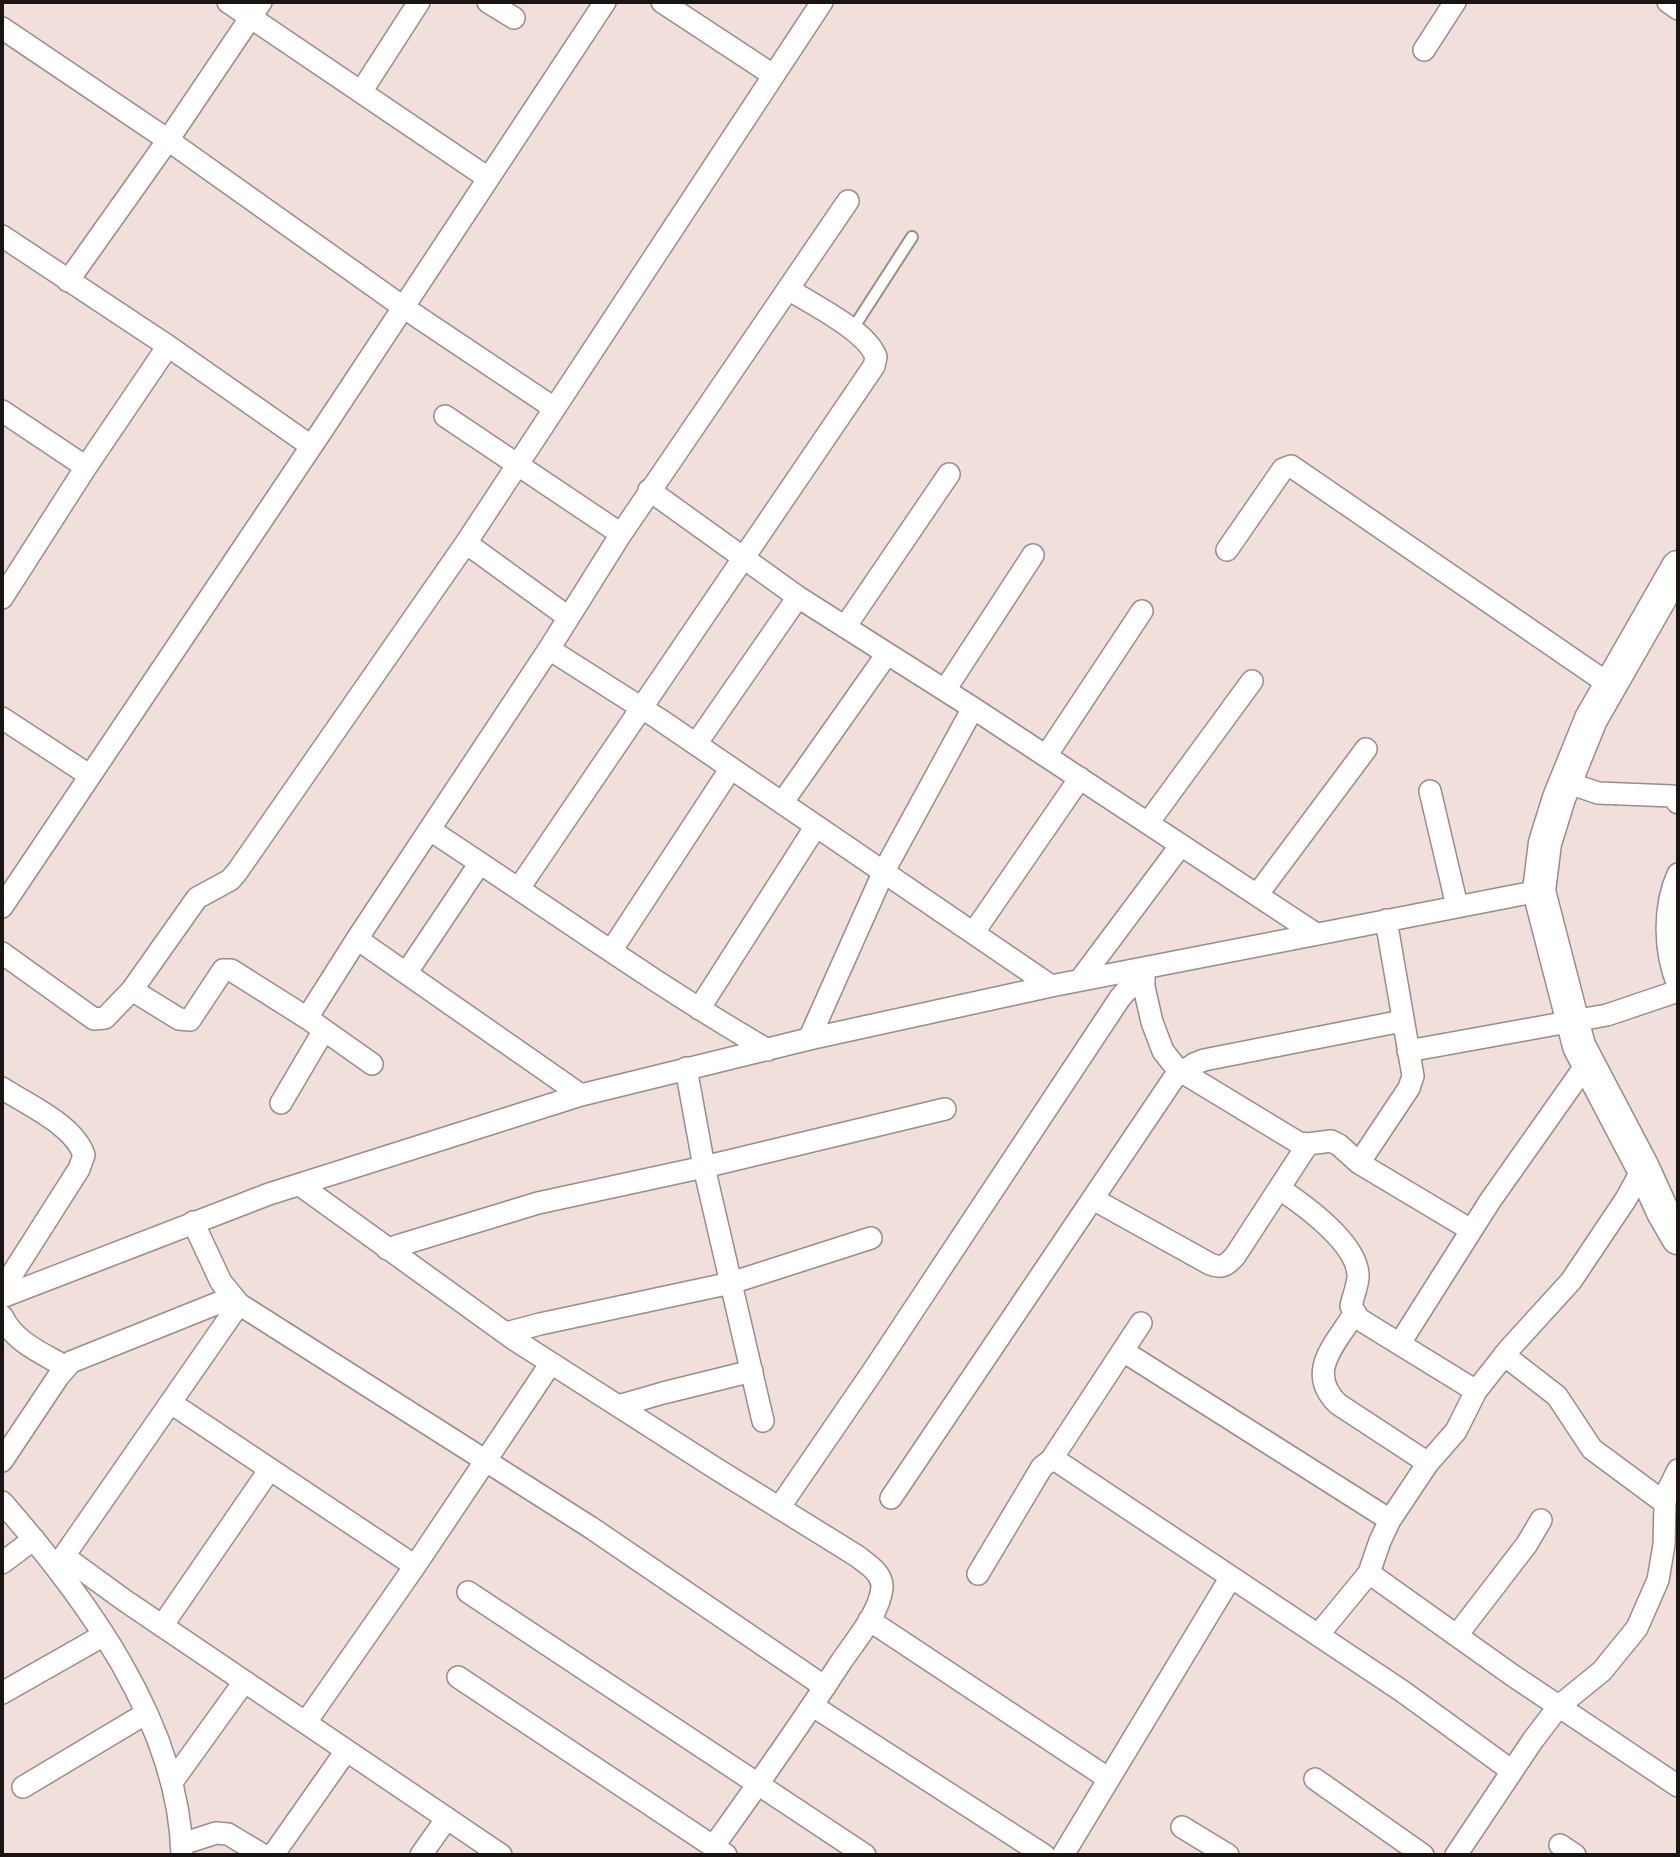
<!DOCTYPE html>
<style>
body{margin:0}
#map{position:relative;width:1680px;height:1857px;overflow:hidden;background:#f0dfdb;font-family:"Varela Round",sans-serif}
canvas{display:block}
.frame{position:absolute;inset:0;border:4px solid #1a1412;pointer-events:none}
</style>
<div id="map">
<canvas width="1680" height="1857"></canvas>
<div class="frame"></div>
</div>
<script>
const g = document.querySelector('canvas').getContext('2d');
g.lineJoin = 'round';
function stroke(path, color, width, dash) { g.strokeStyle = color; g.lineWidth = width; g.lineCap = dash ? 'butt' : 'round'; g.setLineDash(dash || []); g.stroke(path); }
const lane = new Path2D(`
 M852,330L912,237`);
const street = new Path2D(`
 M228,2L488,178
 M488,2L514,18
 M662,2L773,75
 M1668,2L1678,9
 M2,28L168,140L403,307L554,408
 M1424,50L1455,2
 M361,92L419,2
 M2,236L168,346L311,446
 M68,281L168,140L261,2
 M2,411L86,467
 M445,416L621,534
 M649,490L798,597L973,708L1316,934
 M466,543L568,617
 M1227,550L1283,469L1291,466L1610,685
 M2,598L86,467L168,346
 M845,627L949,474
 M549,649L659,719L1051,986
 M945,690L1033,555
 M2,718L89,775
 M696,744L798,597
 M1046,756L1142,611
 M1566,782L1598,793L1672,796L1678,803
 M1430,791L1457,906
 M782,803L887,654
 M1148,823L1252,681
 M430,830C542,903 651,982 768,1050
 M1678,874C1663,907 1664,952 1678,985
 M519,888L874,366L876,357C867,331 813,305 790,290
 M1257,895L1366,749
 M2,907L321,432L605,2
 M974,932L1080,778
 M357,939L581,1095
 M611,951L731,768
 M2,953L94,1019L105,1018L132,990L197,898L230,880L237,872L466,543L822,2
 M1144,970V987L1152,1022L1163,1051L1174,1065L1182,1072L1299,1143L1308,1144L1331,1141L1339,1145L1359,1163L1471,1230
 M407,972L480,863
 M1080,980L1181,845
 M132,990L179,1019L190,1020L223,970H231L307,1018L372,1064
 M699,1009L816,826
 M307,1018L357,939L549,649L621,534L848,201
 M809,1039L884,871L973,708
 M1408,1051L1607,1015L1678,991
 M686,1068L704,1167L763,1421
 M2,1088C28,1105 74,1125 84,1155L79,1169L2,1290
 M281,1103L324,1030
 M1359,1163L1409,1088L1413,1076L1386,920
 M300,1185L515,1340L715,1468L857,1556C867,1564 883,1573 882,1588C879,1614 855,1641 841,1662C800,1725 757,1786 713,1847
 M1280,1189C1304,1205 1360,1245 1358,1278C1357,1287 1353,1297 1351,1306L1359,1319L1476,1391
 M1093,1199L1210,1264C1222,1269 1227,1265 1235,1256L1308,1144
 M193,1222L221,1282L239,1304L590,1527L825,1687
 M387,1249L538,1203L704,1167L945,1109
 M2,1297L269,1194L581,1095L809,1039L1051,986L1539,891
 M1354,1314C1335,1345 1305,1372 1338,1404L1428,1463
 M2,1316C14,1342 42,1353 66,1367
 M506,1333L540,1324L731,1283L871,1238
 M1400,1343L1490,1201L1588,1062
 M1123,1351L1390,1520
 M1504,1355L1557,1396L1592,1449L1665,1503
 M171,1403L415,1566
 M618,1406L663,1393L752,1371
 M1051,1460L1141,1323
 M2,1461L58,1377L71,1362L233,1297
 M891,1498L1174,1078L1194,1064L1204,1060L1402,1021
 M2,1502C85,1597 179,1723 182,1855
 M779,1508L873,1371L1120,998L1127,990L1144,980
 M65,1557L124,1600L501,1855
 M2,1563L34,1539
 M57,1566L239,1304
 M1369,1573L1512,1675L1678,1786
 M978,1574L1042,1467L1051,1460L1057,1461L1402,1691L1512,1771
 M468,1592L865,1855
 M869,1620L1109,1779
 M162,1626L270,1469
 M1318,1635L1369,1573L1380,1541L1390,1520L1428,1463L1456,1431L1476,1391L1510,1348L1571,1281L1626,1199L1643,1168
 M1457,1635L1527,1544L1541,1520
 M458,1677L726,1855
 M2,1693L104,1635
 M813,1706L1044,1855
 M306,1722L415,1566L551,1363
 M1315,1779L1423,1855
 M172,1782L244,1682
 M23,1787L145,1714
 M1182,1827L1228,1855
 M182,1844L216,1833L228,1834L263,1855
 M1560,1845L1575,1855
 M273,1855L346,1751
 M421,1855L447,1818
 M1063,1855L1231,1577
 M1456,1855L1533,1740L1559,1706L1602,1671L1637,1628L1658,1580L1664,1545L1665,1503L1667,1492L1678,1470`);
const secondary = new Path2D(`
 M1678,567L1591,719L1559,798L1545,843L1539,891L1579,1046L1643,1168L1663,1212L1678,1238`);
stroke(lane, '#9b8c88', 14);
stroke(street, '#9b8c88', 24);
stroke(secondary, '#9b8c88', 35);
stroke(lane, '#fff', 10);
stroke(street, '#fff', 21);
stroke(secondary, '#fff', 32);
</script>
